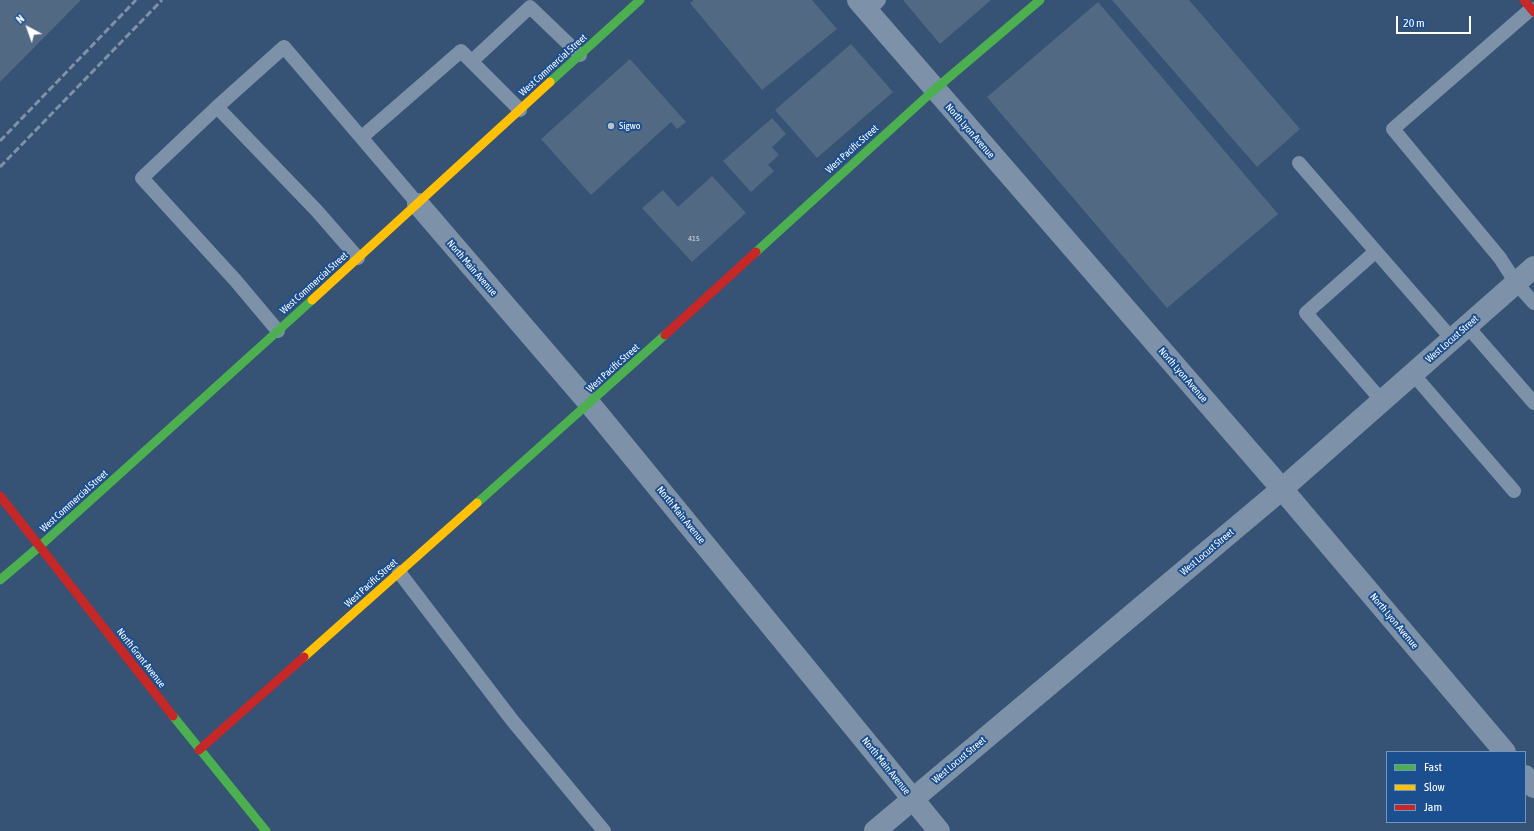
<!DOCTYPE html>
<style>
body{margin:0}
#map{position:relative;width:1534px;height:831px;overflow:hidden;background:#365274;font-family:"Asap Condensed",sans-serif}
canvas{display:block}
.legend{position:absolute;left:1386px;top:751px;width:140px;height:72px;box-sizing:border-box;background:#1b4f8f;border:1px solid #7695bc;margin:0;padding:5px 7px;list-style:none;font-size:12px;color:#fff}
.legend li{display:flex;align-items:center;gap:8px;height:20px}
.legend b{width:20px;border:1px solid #7695bc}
.north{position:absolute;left:8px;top:8px;width:40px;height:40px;-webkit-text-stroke:3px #1b4f8f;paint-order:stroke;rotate:319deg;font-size:11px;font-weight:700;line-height:16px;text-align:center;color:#fff}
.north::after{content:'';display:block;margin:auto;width:14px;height:18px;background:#fff;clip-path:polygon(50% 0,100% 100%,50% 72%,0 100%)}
.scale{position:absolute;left:1396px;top:16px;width:75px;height:18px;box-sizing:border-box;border:2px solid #fff;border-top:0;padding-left:5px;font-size:12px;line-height:14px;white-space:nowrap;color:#fff;-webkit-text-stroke:3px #1b4f8f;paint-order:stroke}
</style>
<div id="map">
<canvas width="1534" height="831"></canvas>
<ul class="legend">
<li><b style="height:5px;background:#4caf50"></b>Fast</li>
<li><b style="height:5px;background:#ffc107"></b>Slow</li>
<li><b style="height:5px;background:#c62828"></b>Jam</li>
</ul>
<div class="north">N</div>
<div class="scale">20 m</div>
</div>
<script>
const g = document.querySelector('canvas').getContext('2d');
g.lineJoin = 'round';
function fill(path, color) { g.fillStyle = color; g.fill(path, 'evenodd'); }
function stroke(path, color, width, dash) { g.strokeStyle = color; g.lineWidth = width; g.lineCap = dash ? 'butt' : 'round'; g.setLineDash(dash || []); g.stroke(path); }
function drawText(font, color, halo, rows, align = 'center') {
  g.font = font + ' "Asap Condensed",sans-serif'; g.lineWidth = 4; g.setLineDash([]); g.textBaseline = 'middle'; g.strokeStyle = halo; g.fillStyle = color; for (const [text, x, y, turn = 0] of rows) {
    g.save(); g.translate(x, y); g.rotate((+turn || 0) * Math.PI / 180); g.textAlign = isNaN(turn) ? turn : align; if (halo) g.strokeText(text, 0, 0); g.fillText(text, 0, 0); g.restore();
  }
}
fill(new Path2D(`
 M0,0H81L0,82Z
 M694,0H812L837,29L762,90L690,3Z
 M903,0H991L940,44Z
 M1112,0H1189L1300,129L1257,167Z
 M1098,2L1278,214L1167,308L987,97Z
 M851,44L893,92L817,158L775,110Z
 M630,59L686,122L677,129L671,122L591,195L541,139Z
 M772,118L786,134L772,147L779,155L768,165L774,171L751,192L723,161Z
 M712,176L746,213L692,262L642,208L663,190L678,207Z`), '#526984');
stroke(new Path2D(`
 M1531,9L1393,129L1500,258L1516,283L1534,303
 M868,12L879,0
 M472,61L530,7L580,55
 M217,107L142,178L236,281L278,331
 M362,137L461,51L520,110
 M1299,163L1452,339
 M1375,252L1306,313L1382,401
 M358,258L317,211L217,107L284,47L418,204
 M1467,326L1534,403
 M1413,374L1514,491
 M399,572L512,720L604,831`), '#7d92a8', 14);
stroke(new Path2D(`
 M858,0L1282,489L1505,752
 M418,204L589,403L939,831
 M1525,776L1534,787
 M875,831L1282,489L1534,267`), '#7d92a8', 22);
stroke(new Path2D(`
 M550,82L640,0
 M756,252L934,90L1040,0
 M477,503L665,335
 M0,580L40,546L312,300
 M173,716L266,831`), '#4caf50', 9);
stroke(new Path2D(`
 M312,300L550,82
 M304,657L477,503`), '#ffc107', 9);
stroke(new Path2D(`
 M1524,0L1534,12
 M665,335L756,252
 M0,496L173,716
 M199,750L304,657`), '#c62828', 9);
stroke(new Path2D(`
 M0,141L136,0
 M0,167L162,0`), '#7e92a7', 3, [7, 3]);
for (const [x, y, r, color] of [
 [611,126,4,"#b9c2ce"]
]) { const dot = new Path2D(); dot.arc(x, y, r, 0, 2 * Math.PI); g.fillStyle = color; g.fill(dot); stroke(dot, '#1b4f8f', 1.5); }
drawText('8px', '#d4dae0', null, [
 ["415",694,238]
]);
drawText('10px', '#fff', '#1b4f8f', [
 ["West Commercial Street",553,65,-42],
 ["North Lyon Avenue",970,131,49],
 ["West Pacific Street",852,149,-42],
 ["North Main Avenue",472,268,49],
 ["West Commercial Street",314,283,-42],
 ["West Locust Street",1452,339,-41],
 ["West Pacific Street",613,368,-42],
 ["North Lyon Avenue",1183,375,49],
 ["West Commercial Street",74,501,-42],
 ["North Main Avenue",681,515,51],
 ["West Locust Street",1207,552,-40],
 ["West Pacific Street",371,583,-42],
 ["North Lyon Avenue",1394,621,50],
 ["North Grant Avenue",141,658,52],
 ["West Locust Street",959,760,-40],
 ["North Main Avenue",886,766,51]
]);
drawText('10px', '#fff', '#1b4f8f', [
 ["Sigwo",619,126]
], 'left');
</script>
